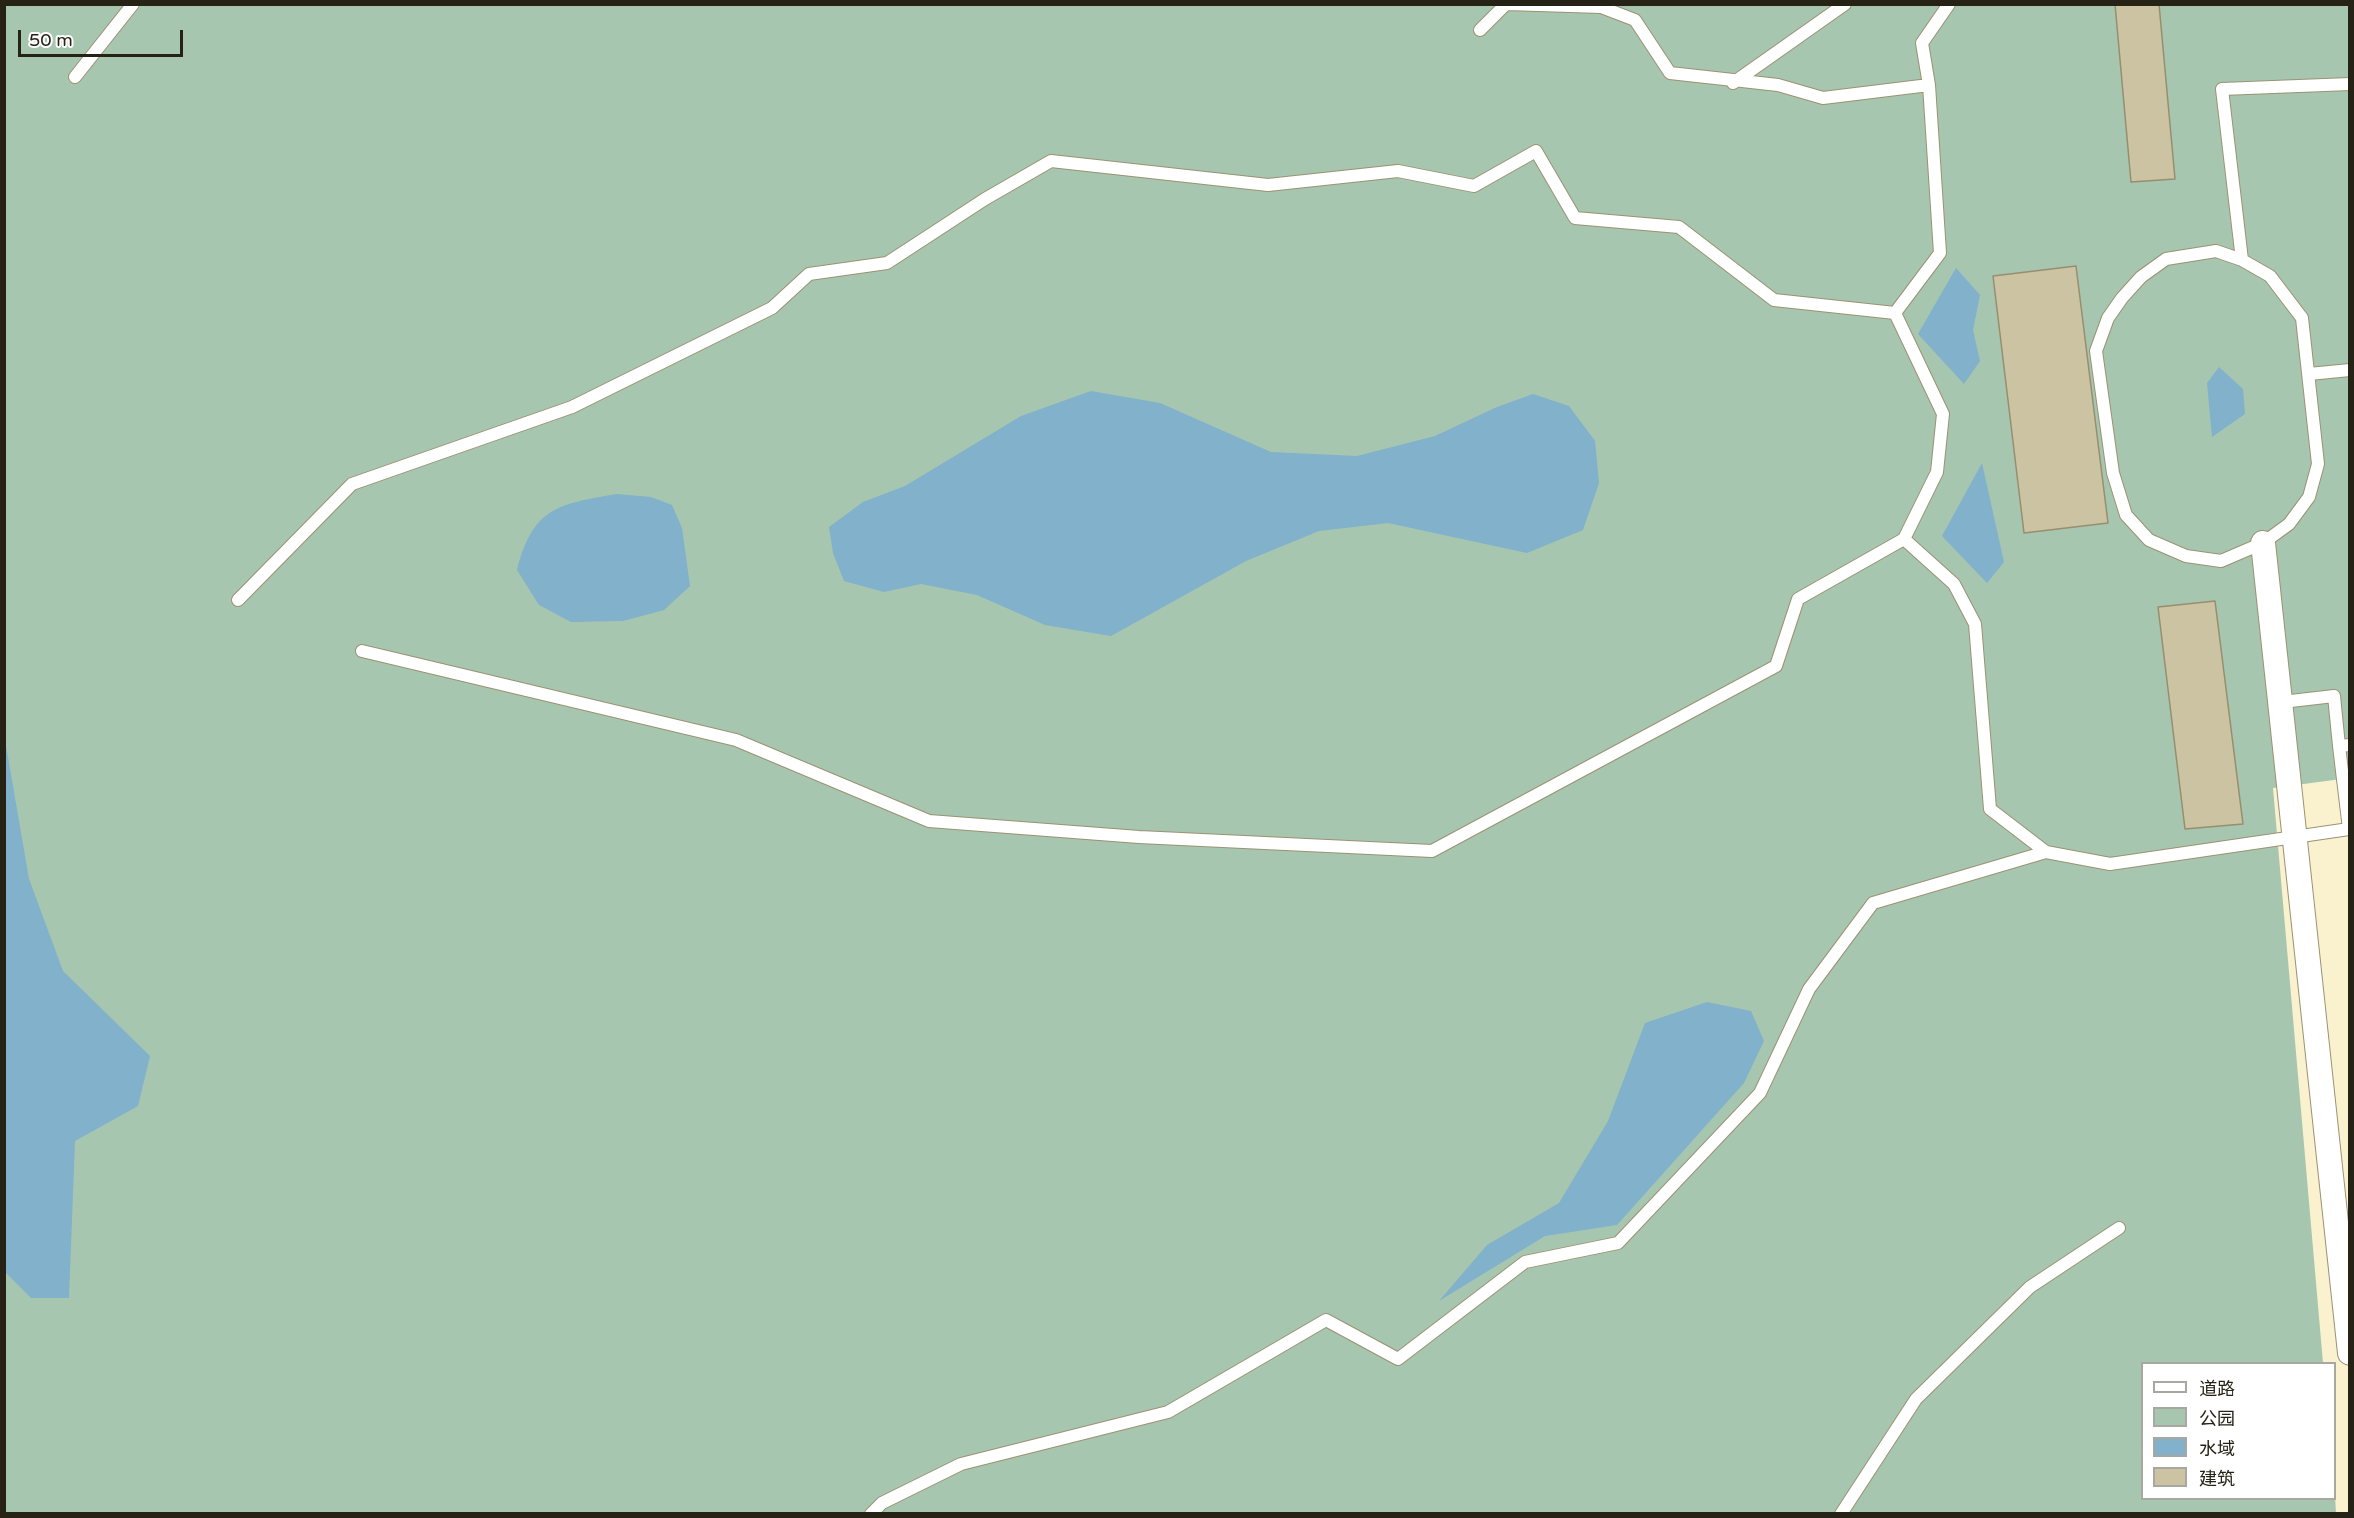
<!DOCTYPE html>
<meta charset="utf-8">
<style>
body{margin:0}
#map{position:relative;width:2354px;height:1518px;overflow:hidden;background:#faf1cf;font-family:"Varela Round","Noto Sans SC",sans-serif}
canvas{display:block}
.frame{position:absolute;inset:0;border:6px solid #262316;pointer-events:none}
.legend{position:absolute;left:2141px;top:1362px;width:195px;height:138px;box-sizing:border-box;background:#fff;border:2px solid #a8a7a2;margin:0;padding:8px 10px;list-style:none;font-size:18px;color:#262316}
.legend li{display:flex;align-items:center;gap:12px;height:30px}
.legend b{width:30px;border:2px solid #a8a7a2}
.scale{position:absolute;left:18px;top:30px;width:165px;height:27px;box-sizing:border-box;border:3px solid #262316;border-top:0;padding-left:8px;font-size:18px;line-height:21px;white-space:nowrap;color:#262316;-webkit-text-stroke:4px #fff;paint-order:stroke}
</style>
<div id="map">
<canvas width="2354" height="1518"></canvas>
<div class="frame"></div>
<ul class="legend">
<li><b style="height:8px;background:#fff"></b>道路</li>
<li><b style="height:16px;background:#a7c6af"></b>公园</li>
<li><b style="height:16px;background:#81b1cb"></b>水域</li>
<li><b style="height:16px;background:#ccc3a3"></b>建筑</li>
</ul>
<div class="scale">50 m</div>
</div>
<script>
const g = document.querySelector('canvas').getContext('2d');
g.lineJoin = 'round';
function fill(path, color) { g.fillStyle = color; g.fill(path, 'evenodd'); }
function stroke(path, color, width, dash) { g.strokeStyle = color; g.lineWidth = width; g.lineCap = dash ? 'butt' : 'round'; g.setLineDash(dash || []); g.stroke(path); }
fill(new Path2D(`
 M5,5H2349V778L2273,788L2323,1363L2142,1364V1498H2334L2335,1495L2336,1513L5,1514Z`), '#a7c6af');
fill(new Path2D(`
 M1956,268L1980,295L1973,330L1980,361L1964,384L1918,334Z
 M2219,367L2243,389L2245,414L2212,437L2207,383Z
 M1091,391L1160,403L1271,452L1357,456L1435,436L1497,407L1533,394L1569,406L1595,441L1599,483L1583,530L1527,553L1388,523L1319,531L1246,561L1111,636L1045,625L977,595L921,584L884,592L844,581L833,553L829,527L863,502L905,486L1021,416Z
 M1982,463L2004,562L1987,583L1942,536Z
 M617,494L651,497L672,505L682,528L690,586L664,610L623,621L571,622L539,605L517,570C533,508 557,504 617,494Z
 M4,734L29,879L63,971L150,1056L138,1106L75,1141L69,1298H31L5,1272Z
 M1707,1002L1751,1011L1764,1041L1744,1083L1617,1225L1545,1236L1439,1301L1487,1245L1559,1203L1608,1121L1645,1023Z`), '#81b1cb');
const building = new Path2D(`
 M2115,4H2159L2175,179L2131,182Z
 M2076,266L2108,523L2024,533L1993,276Z
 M2215,601L2243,824L2185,829L2158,607Z`);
fill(building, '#ccc3a3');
stroke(building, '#978e6f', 1.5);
const service = new Path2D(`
 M1507,4L1601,7L1635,20L1670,73L1778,85L1823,98L1929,85
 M1949,4L1922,43L1929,85L1940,253L1895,313L1943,414L1937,472L1904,539L1954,584L1975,624L1990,809L2046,852L2110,864L2349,829L2339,746
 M1480,30L1506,4
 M75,77L133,4
 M1733,83L1845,4
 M2216,251L2242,260L2270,276L2302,318L2318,464L2309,497L2289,524L2263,543L2221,561L2186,556L2149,540L2126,515L2113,473L2096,351L2108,318L2122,298L2141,277L2166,259Z
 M2242,260L2222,89L2350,84
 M2309,374L2350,370
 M238,600L352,484L572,407L772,308L809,274L887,263L985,199L1051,161L1268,185L1398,171L1474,186L1536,151L1575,218L1679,227L1774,300L1895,313
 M362,651L736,740L929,821L1139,837L1432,851L1776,666L1798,599L1904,539
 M2282,702L2334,696L2339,746L2350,745
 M871,1514L882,1503L961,1464L1168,1412L1326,1320L1398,1359L1525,1262L1618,1243L1760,1093L1809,989L1873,903L2046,852
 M1841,1514L1916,1399L2030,1287L2119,1228`);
const minor = new Path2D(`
 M2263,543L2350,1353`);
stroke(service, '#9b9273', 14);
stroke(minor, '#9b9273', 26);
stroke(service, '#fff', 12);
stroke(minor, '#fff', 24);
</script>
